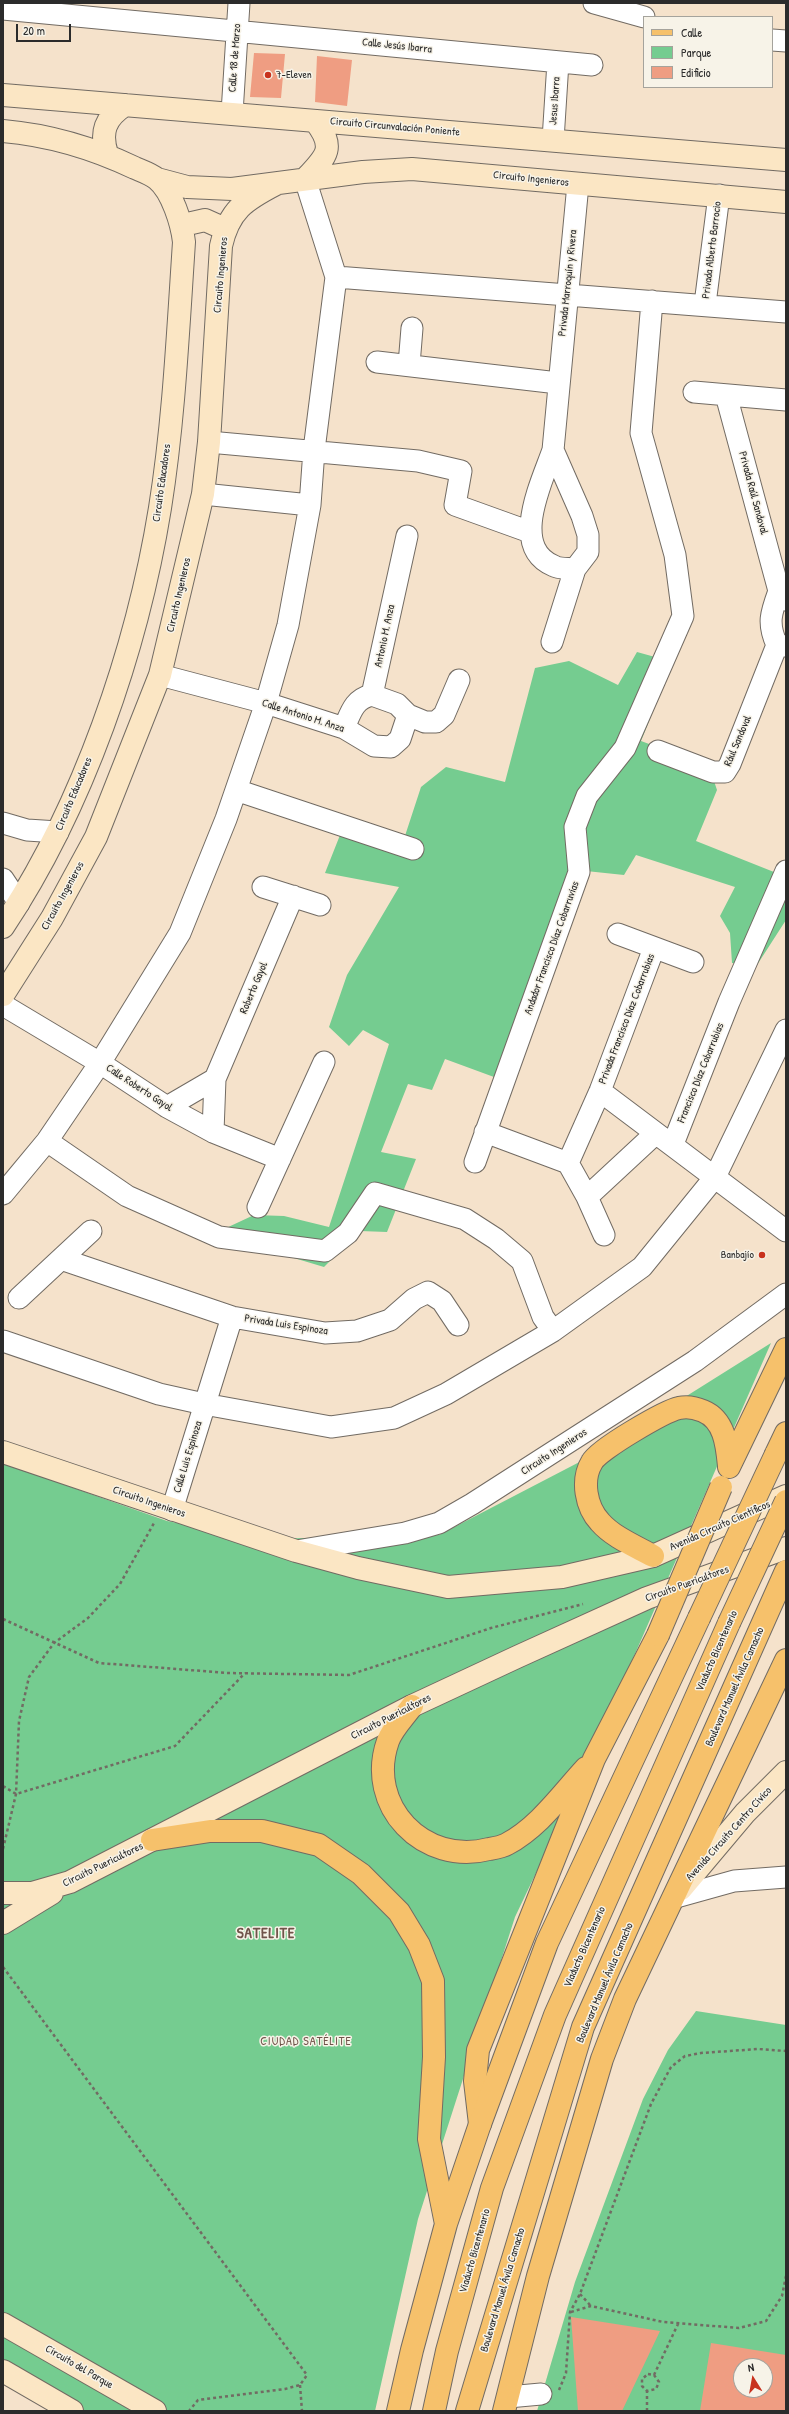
<!DOCTYPE html>
<meta charset="utf-8">
<style>
body{margin:0}
#map{position:relative;width:789px;height:2414px;overflow:hidden;background:#f5e2cb;font-family:"Patrick Hand",sans-serif}
canvas{display:block}
.frame{position:absolute;inset:0;border:4px solid #2b2b2b;pointer-events:none}
.legend{position:absolute;left:643px;top:16px;width:130px;height:72px;box-sizing:border-box;background:#f7f3e8;border:1px solid #a5a39c;margin:0;padding:5px 7px;list-style:none;font-size:12px;color:#2b2b2b}
.legend li{display:flex;align-items:center;gap:8px;height:20px}
.legend b{width:20px;border:1px solid #a5a39c}
.north{position:absolute;left:733px;top:2358px;width:40px;height:40px;box-sizing:border-box;background:#f7f3e8;border:1px solid #a5a39c;border-radius:50%;rotate:349deg;font-size:11px;font-weight:700;line-height:16px;text-align:center;color:#2b2b2b}
.north::after{content:'';display:block;margin:auto;width:14px;height:18px;background:#c8321e;clip-path:polygon(50% 0,100% 100%,50% 72%,0 100%)}
.scale{position:absolute;left:16px;top:24px;width:55px;height:18px;box-sizing:border-box;border:2px solid #2b2b2b;border-top:0;padding-left:5px;font-size:12px;line-height:14px;white-space:nowrap;color:#2b2b2b;-webkit-text-stroke:3px #f7f3e8;paint-order:stroke}
</style>
<div id="map">
<canvas width="789" height="2414"></canvas>
<div class="frame"></div>
<ul class="legend">
<li><b style="height:5px;background:#f6c16b"></b>Calle</li>
<li><b style="height:11px;background:#75cc90"></b>Parque</li>
<li><b style="height:11px;background:#ef9d82"></b>Edificio</li>
</ul>
<div class="north">N</div>
<div class="scale">20 m</div>
</div>
<script>
const g = document.querySelector('canvas').getContext('2d');
g.lineJoin = 'round';
function fill(path, color) { g.fillStyle = color; g.fill(path, 'evenodd'); }
function stroke(path, color, width, dash) { g.strokeStyle = color; g.lineWidth = width; g.lineCap = dash ? 'butt' : 'round'; g.setLineDash(dash || []); g.stroke(path); }
function drawText(font, color, halo, rows, align = 'center') {
  g.font = font + ' "Patrick Hand",sans-serif'; g.lineWidth = 3; g.setLineDash([]); g.textBaseline = 'middle'; g.strokeStyle = halo; g.fillStyle = color; for (const [text, x, y, turn = 0] of rows) {
    g.save(); g.translate(x, y); g.rotate((+turn || 0) * Math.PI / 180); g.textAlign = isNaN(turn) ? turn : align; if (halo) g.strokeText(text, 0, 0); g.fillText(text, 0, 0); g.restore();
  }
}
fill(new Path2D(`
 M637,652L673,662L641,741L709,766L717,790L696,841L784,876L776,893L786,902V920L757,965L732,963L730,933L720,916L735,887L636,855L624,875L586,871L513,1084L445,1059L432,1090L408,1084L381,1152L416,1159L387,1232L360,1231L324,1267L227,1238L224,1229L254,1215L284,1216L329,1227L389,1044L363,1030L349,1046L329,1027L347,975L399,887L325,873L344,825L402,845L421,787L446,767L505,782L535,668L569,661L618,685Z
 M771,1343L575,1791L515,1917L418,2219L375,2411H74L3,2369V1463L167,1521L260,1539L439,1535L591,1456Z
 M696,2011L786,2025V2411H537L575,2282L643,2099L668,2050ZM741,2366H765V2390H741Z`), '#75cc90');
fill(new Path2D(`
 M254,53L285,54L281,98L250,97Z
 M317,56L352,60L347,106L315,102Z
 M571,2317L660,2331L622,2411H578Z
 M711,2343L786,2355V2411H700ZM741,2366H765V2390H741Z`), '#ef9d82');
const street = new Path2D(`
 M594,3L644,17
 M3,9L592,65
 M772,40L786,41
 M232,113L239,3
 M553,140L558,62
 M336,277L786,312
 M705,304L719,195
 M377,362L558,383
 M409,365L412,328
 M694,392L786,400
 M726,395L779,591L786,600
 M209,442L418,461L461,471L455,505L530,532
 M553,450C542,482 509,547 554,566C559,569 569,568 575,569L588,552V535L582,516L553,450L578,184
 M203,494L310,505
 M407,536L372,695L397,704L408,715L425,722H436L444,715L459,680
 M779,591C771,613 767,623 777,645L786,646
 M552,642L575,569
 M160,675L266,703L344,728L374,746L391,747L400,739L408,715
 M344,728C351,712 354,699 372,695
 M658,751L713,772H725L730,764L777,645
 M236,790L413,849
 M3,823L27,830L58,832
 M3,879L19,903
 M263,887L320,905
 M618,934L693,962
 M3,1005L100,1063L167,1107L213,1132L280,1159
 M600,1091L786,1231
 M167,1107L215,1079
 M213,1132L215,1079L293,896
 M485,1132L568,1163L587,1197L604,1235
 M47,1141L127,1196L219,1237L325,1251L348,1233L375,1193L465,1219L496,1239L522,1261L543,1317L553,1331
 M673,1144L729,1002L786,871
 M475,1162L579,872L575,827L587,796L625,748L683,616L675,555L641,433L652,301
 M568,1163L600,1091L654,948
 M3,1194L47,1141L100,1063L180,933L226,819L266,703L288,625L310,505L314,450L336,277L305,179
 M587,1197L656,1133
 M258,1207L324,1062
 M61,1259L232,1317L325,1333L357,1331L390,1320L414,1299L428,1292L442,1301L458,1325
 M19,1298L91,1231
 M3,1341L159,1394L204,1404L331,1427L394,1418L446,1394L553,1331L642,1267L715,1177L786,1030
 M172,1510L232,1317
 M296,1551L405,1533L439,1523L472,1504L695,1361L786,1294
 M673,1898L734,1881L786,1877
 M508,2397L541,2394`);
const secondary = new Path2D(`
 M3,95L786,160
 M3,131C49,135 93,148 135,168C142,171 151,174 157,179C172,191 182,224 184,242C178,331 174,420 160,508C137,650 83,807 3,927
 M107,154C100,132 105,118 125,105
 M157,179L187,187L232,189L363,172L412,169L786,202
 M305,179C327,156 336,148 315,121
 M183,225L205,220L225,229
 M3,995L52,918L96,837L160,675L203,494L209,442L221,246C229,210 245,200 276,184
 M3,1452L296,1551L358,1568L448,1587L562,1577L653,1556L786,1496
 M681,1889L745,1813L786,1772
 M3,1893H32L70,1882L412,1706L517,1657L647,1598L786,1548
 M3,1923L52,1893
 M3,2324L155,2411
 M3,2371L72,2411`);
const primary = new Path2D(`
 M729,1467L786,1349
 M653,1556C635,1546 613,1537 600,1522C586,1507 581,1480 592,1462C599,1449 665,1411 679,1408C687,1406 696,1408 703,1411C725,1420 727,1446 729,1466
 M412,1706C405,1716 392,1729 388,1741C365,1806 424,1866 489,1849C495,1848 502,1847 507,1844C539,1827 561,1795 586,1768
 M480,2124L475,2081L478,2050L594,1759L658,1635
 M504,2411L538,2276L602,2059L625,1999L786,1660`);
const highway = new Path2D(`
 M776,1454L786,1433
 M152,1840L210,1831H262L319,1845L361,1874L399,1912L419,1945L433,1981L434,2057L429,2139L446,2224
 M398,2411L412,2350L446,2224L480,2124L547,1943L699,1618
 M434,2411L447,2351L492,2188L555,2015L729,1623
 M467,2411L583,2027L786,1571`);
stroke(street, '#726b63', 23);
stroke(secondary, '#726b63', 24);
stroke(primary, '#726b63', 24);
stroke(highway, '#726b63', 24);
stroke(new Path2D(`
 M3,1619L99,1663L228,1673L349,1675L491,1628L583,1604
 M3,1786L16,1794L175,1746L245,1673
 M3,1849L16,1794L19,1721L29,1677L54,1643L88,1618L120,1584L154,1523
 M3,1967L307,2375L300,2385L285,2389L198,2400L189,2411
 M580,2294L590,2305
 M571,2312L591,2306L663,2322L739,2328L766,2321L782,2296L786,2276
 M648,2374L654,2375L659,2382L656,2389L647,2391L642,2386V2379Z
 M654,2375L678,2324
 M300,2385L302,2411
 M559,2390L566,2373L570,2312L580,2294L651,2104L671,2067L685,2056L701,2053L758,2049L786,2051
 M647,2411V2391`), '#726b63', 2.5, [3, 3]);
stroke(street, '#fff', 21);
stroke(secondary, '#fbe6c4', 22);
stroke(primary, '#f6c16b', 22);
stroke(highway, '#f6c16b', 22);
const primaryBridge = new Path2D(`
 M658,1635L721,1487`);
const highwayBridge = new Path2D(`
 M699,1618L776,1454
 M729,1623L786,1501`);
stroke(primaryBridge, '#726b63', 24, []);
stroke(highwayBridge, '#726b63', 24, []);
stroke(primaryBridge, '#f6c16b', 22);
stroke(highwayBridge, '#f6c16b', 22);
for (const [x, y, r, color] of [
 [268,75,4,"#c8321e"],
 [762,1255,4,"#c8321e"]
]) { const dot = new Path2D(); dot.arc(x, y, r, 0, 2 * Math.PI); g.fillStyle = color; g.fill(dot); stroke(dot, '#f7f3e8', 1.5); }
drawText('11px', '#2b2b2b', '#f7f3e8', [
 ["Calle Jesús Ibarra",397,46,6],
 ["Calle 18 de Marzo",235,58,-86],
 ["Jesus Ibarra",555,101,-86],
 ["Circuito Circunvalación Poniente",395,127,5],
 ["Circuito Ingenieros",531,179,6],
 ["Privada Alberto Barrocio",712,250,-83],
 ["Circuito Ingenieros",221,275,-85],
 ["Privada Marroquín y Rivera",568,283,-84],
 ["Circuito Educadores",162,483,-82],
 ["Privada Raúl Sandoval",753,493,75],
 ["Circuito Ingenieros",179,595,-77],
 ["Antonio M. Anza",385,636,-78],
 ["Calle Antonio M. Anza",303,716,18],
 ["Rául Sandoval",738,741,-67],
 ["Circuito Educadores",74,794,-67],
 ["Circuito Ingenieros",63,896,-61],
 ["Andador Francisco Díaz Cobarruvias",552,948,-70],
 ["Roberto Gayol",254,988,-67],
 ["Privada Francisco Díaz Cobarrubias",627,1019,-69],
 ["Francisco Díaz Cobarrubias",701,1073,-68],
 ["Calle Roberto Gayol",139,1088,33],
 ["Privada Luis Espinoza",286,1325,9],
 ["Circuito Ingenieros",554,1452,-33],
 ["Calle Luis Espinoza",188,1457,-73],
 ["Circuito Ingenieros",149,1502,19],
 ["Avenida Circuito Científicos",720,1526,-24],
 ["Circuito Puericultores",687,1584,-20],
 ["Viaducto Bicentenario",717,1651,-66],
 ["Boulevard Manuel Ávila Camacho",735,1687,-66],
 ["Circuito Puericultores",391,1717,-27],
 ["Avenida Circuito Centro Cívico",729,1834,-48],
 ["Circuito Puericultores",103,1865,-26],
 ["Viaducto Bicentenario",585,1947,-66],
 ["Boulevard Manuel Ávila Camacho",605,1983,-67],
 ["Viaducto Bicentenario",475,2251,-74],
 ["Boulevard Manuel Ávila Camacho",503,2290,-73],
 ["Circuito del Parque",79,2367,30]
]);
drawText('11px', '#2b2b2b', '#f7f3e8', [
 ["7-Eleven",276,75],
 ["Banbajío",754,1255,"right"]
], 'left');
g.letterSpacing = '1px';
drawText('12px', '#705349', '#f7f3e8', [
 ["CIUDAD SATÉLITE",306,2042]
]);
g.letterSpacing = '0px';
g.letterSpacing = '1px';
drawText('bold 15px', '#705349', '#f7f3e8', [
 ["SATELITE",266,1934]
]);
g.letterSpacing = '0px';
</script>
